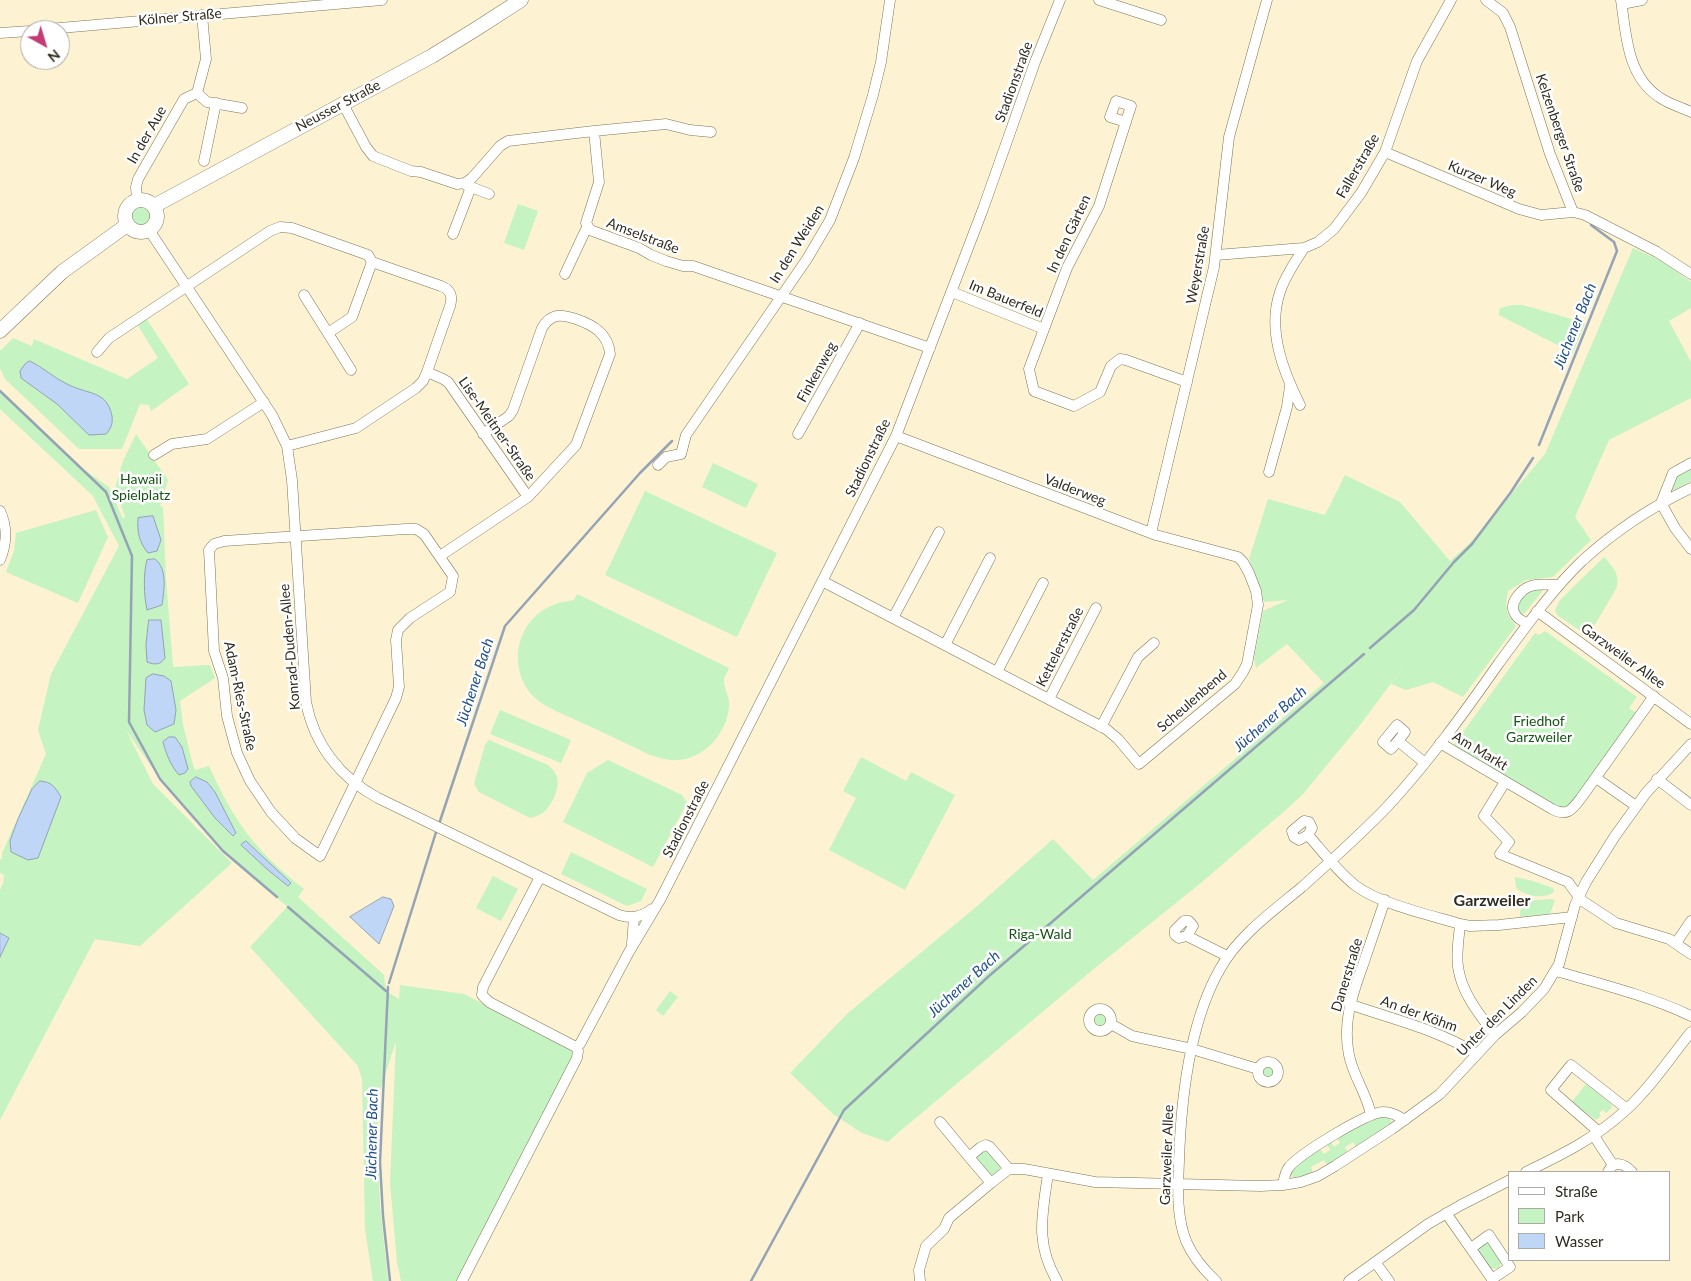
<!DOCTYPE html>
<meta charset="utf-8">
<style>
body{margin:0}
#map{position:relative;width:1691px;height:1281px;overflow:hidden;background:#fdf2d1;font-family:Lato,sans-serif}
canvas{display:block}
.legend{position:absolute;left:1508px;top:1171px;width:162px;height:90px;box-sizing:border-box;background:#fff;border:1px solid #acaba5;margin:0;padding:6px 9px;list-style:none;font-size:15px;color:#302c1f}
.legend li{display:flex;align-items:center;gap:10px;height:25px}
.legend b{width:25px;border:1px solid #acaba5}
.north{position:absolute;left:20px;top:20px;width:50px;height:50px;box-sizing:border-box;background:#fff;border:1px solid #acaba5;border-radius:50%;rotate:141deg;font-size:14px;font-weight:700;line-height:20px;text-align:center;color:#302c1f}
.north::after{content:'';display:block;margin:auto;width:18px;height:22px;background:#c43b75;clip-path:polygon(50% 0,100% 100%,50% 72%,0 100%)}
</style>
<div id="map">
<canvas width="1691" height="1281"></canvas>
<ul class="legend">
<li><b style="height:6px;background:#fff"></b>Straße</li>
<li><b style="height:14px;background:#c5f3c2"></b>Park</li>
<li><b style="height:14px;background:#bfd6f6"></b>Wasser</li>
</ul>
<div class="north">N</div>
</div>
<script>
const g = document.querySelector('canvas').getContext('2d');
g.lineJoin = 'round';
function fill(path, color) { g.fillStyle = color; g.fill(path, 'evenodd'); }
function stroke(path, color, width, dash) { g.strokeStyle = color; g.lineWidth = width; g.lineCap = dash ? 'butt' : 'round'; g.setLineDash(dash || []); g.stroke(path); }
function drawText(font, color, halo, rows, align = 'center') {
  g.font = font + ' Lato,sans-serif'; g.lineWidth = 5; g.setLineDash([]); g.textBaseline = 'middle'; g.strokeStyle = halo; g.fillStyle = color; for (const [text, x, y, turn = 0] of rows) {
    g.save(); g.translate(x, y); g.rotate((+turn || 0) * Math.PI / 180); g.textAlign = isNaN(turn) ? turn : align; if (halo) g.strokeText(text, 0, 0); g.fillText(text, 0, 0); g.restore();
  }
}
fill(new Path2D(`
 M518,204L538,211L524,250L504,243Z
 M131 216a10 10 0 1 1 20 0a10 10 0 1 1-20 0Z
 M1633,248L1662,261L1691,282V308L1669,321L1691,362V398L1609,440L1575,517L1591,540L1553,577L1526,580L1508,591L1506,605L1508,615L1516,626L1463,697L1433,682L1406,690L1391,684L1410,658L1360,725L1303,794L1288,808L1202,882L1095,968L899,1132L888,1142L862,1133L833,1114L790,1073L848,1013L976,907L1053,839L1093,880L1324,683L1287,644L1256,668L1254,658L1263,611L1288,600L1264,602L1249,559L1268,499L1325,515L1345,475L1400,502L1450,561L1470,543L1545,454Z
 M1513,305H1523L1585,323L1573,353L1499,315L1500,308Z
 M146,318L189,384L151,411L149,405L140,404L122,449H79L5,379L0,368V351L13,338L32,346L34,339L127,379L158,358L137,324Z
 M0,391L74,463L109,487L123,519L125,517L115,488L123,461L136,434L168,480L160,506L163,507L166,578L173,667L210,665L215,678L180,701L183,725L193,765L195,770L209,766C233,820 256,852 304,889L298,897L384,975L386,991L399,999L400,985L464,994L572,1050L573,1059L459,1281H401L397,1262L390,1183L396,1041L380,1091L377,1143L380,1205L388,1281H373L365,1229L362,1079L358,1066L250,947L287,907L311,927L223,851L160,779L126,730L153,784L232,863L140,946L95,939L0,1120V890L3,883L4,875L0,873V859H2V853L46,754L38,730L51,674L119,546L93,496L0,409Z
 M713,463L758,484L746,508L702,487Z
 M1691,467V481L1670,492L1675,475Z
 M645,491L777,553L737,637L605,575Z
 M96,510L108,537L78,603L6,572L14,551L16,533Z
 M1604,557C1613,567 1621,575 1616,589L1588,636L1557,615L1555,610L1560,600Z
 M1544,589L1524,614L1518,612V603L1528,590Z
 M577,594L729,668C728,671 725,675 724,679C723,687 730,697 729,705C728,732 705,759 677,760C668,761 658,757 650,755C626,743 602,732 578,721C563,714 546,708 534,697C518,682 513,654 523,634C533,612 551,603 574,600Z
 M1545,631L1637,697L1629,708L1638,714L1574,805L1563,811L1453,746L1535,633L1539,635Z
 M500,710L571,740L561,763L490,734Z
 M489,740L548,765C552,769 556,772 557,778C560,789 551,808 541,814C538,816 533,817 530,818L479,792L474,784L485,745Z
 M861,757L906,781L911,772L955,795L905,890L829,850L856,798L843,791Z
 M608,760L682,795L687,803L653,867L563,822L587,773Z
 M571,852L647,889L641,901L627,906L561,874Z
 M493,876L518,889L501,921L476,908Z
 M1515,877L1533,881L1553,888L1554,892C1543,900 1526,896 1516,888Z
 M1551,899L1555,900L1550,914L1520,917V910L1527,901Z
 M670,991L678,997L663,1016L656,1010Z
 M1091 1020a8 8 0 1 1 16 0a8 8 0 1 1-16 0Z
 M1261 1073a7 7 0 1 1 14 0a7 7 0 1 1-14 0Z
 M1586,1084L1611,1104L1612,1108L1606,1113L1603,1110L1599,1113L1601,1116L1596,1120L1571,1103Z
 M1379,1116L1389,1117L1391,1122L1395,1123L1357,1148L1353,1142L1345,1147L1348,1153L1328,1166L1324,1160L1311,1167L1313,1173L1297,1178L1293,1177L1290,1174C1293,1163 1311,1155 1320,1149L1324,1154L1330,1150L1327,1144L1331,1142L1334,1147L1340,1143L1337,1138Z
 M985,1149L1001,1166L999,1171L991,1176L977,1161L976,1156Z
 M1487,1242L1492,1244L1502,1260L1499,1268C1488,1272 1484,1260 1479,1252V1247Z`), '#c5f3c2');
const water = new Path2D(`
 M30,361C44,368 54,378 67,384C88,395 107,390 112,416C113,423 111,429 106,434L89,435L57,404L21,378L20,371L25,364Z
 M153,516L161,540L157,551L148,553C139,542 137,532 138,518Z
 M155,559C168,569 164,590 162,605L147,610C144,596 143,574 147,560Z
 M149,620H161L165,658C160,665 155,665 147,662L146,645Z
 M153,674L164,676L171,681L176,710L174,724L155,732L147,725L144,710L146,678Z
 M169,737H175L182,747L188,769L185,773L179,775C171,766 166,754 163,742Z
 M196,777L207,782L215,792L236,833L233,836L215,818L191,786L190,782Z
 M40,781C52,782 55,787 61,797L38,858L28,860L11,852L10,841L18,819L32,789Z
 M246,841L291,883L288,886L268,870L241,845Z
 M383,897L391,899L394,906L379,944L350,917Z
 M0,933L9,938L0,957Z`);
fill(water, '#bfd6f6');
stroke(water, '#94a3b6', 1);
stroke(new Path2D(`
 M0,391L106,492L132,556L129,722L160,779L223,851L277,897
 M1539,445L1617,251L1614,242L1591,225
 M1370,648L1414,610L1454,562L1472,544L1511,492L1533,458
 M439,824L505,626L640,473L672,441
 M288,907L386,991
 M389,983L437,829
 M388,987L380,1162L383,1216L390,1281
 M751,1281L844,1110L989,976L1364,654`), '#94a3b6', 2.5);
const street = new Path2D(`
 M1099,0L1161,20
 M1486,0L1503,13L1510,27L1550,154L1573,212
 M1621,0C1626,34 1627,76 1659,97C1669,104 1680,107 1691,112
 M1622,4L1642,0
 M37,30L382,0
 M0,33L30,31
 M197,93L207,102L242,108
 M343,104L366,147L373,156L411,171L421,172L457,184L465,183L472,178L500,146L508,141L594,131L599,182L586,223L590,230L639,248L651,255L666,261L683,266H693L930,348
 M594,131L666,124L690,130L711,132
 M1385,152L1519,209L1541,215L1573,212L1585,215L1657,252L1691,274
 M204,161L216,103
 M466,185L489,194
 M137,200L136,187L138,179L184,99L197,93L206,59L202,15
 M149,230L272,415L287,446L292,480L306,702C314,744 340,778 378,798L619,915C631,919 642,917 652,909
 M453,234L471,187
 M1216,255L1304,248L1318,242L1334,229L1361,193L1385,152L1417,61L1451,0
 M565,274L587,227
 M952,292L1044,329L1029,369L1034,391L1074,406L1100,392L1111,366L1120,359L1126,360L1187,382
 M304,295L351,370
 M1044,329L1067,268L1099,206L1131,106L1116,101L1110,117L1126,122
 M328,333L352,317L372,262
 M97,352L109,338L270,231L280,227L292,228L368,255L372,262L441,286C451,290 453,296 450,306L427,372L423,381L416,388L356,428L287,446
 M427,372L443,379L448,382L528,497L440,556
 M1300,405C1283,371 1267,330 1280,292C1285,276 1295,262 1304,248
 M483,434L509,416L513,410L542,328C551,313 561,314 576,319C593,325 608,333 610,354L576,445L528,497
 M798,434L860,323
 M154,455L172,444L207,439L264,402
 M1691,463L1673,473L1661,503L1675,528L1691,549
 M658,465L666,457L681,454L686,435L807,259L830,220L854,158L873,95L881,62L890,0
 M1269,472L1287,407L1290,386
 M0,511C8,528 7,543 0,560
 M406,529H416L424,534L453,576L450,592L410,618L398,630L396,640L399,687L396,698L320,856L295,838L271,812L250,781L237,753L227,716L223,678L214,651L209,550L214,544L224,541Z
 M1151,533L1214,267L1229,137L1267,0
 M822,581L1106,729L1118,739L1139,764L1235,684L1243,672L1247,664L1258,605L1256,591L1249,573L1243,562L1238,557L1156,535L896,436
 M1537,611L1691,724
 M893,618L939,532
 M1528,624C1523,621 1517,619 1515,614C1508,604 1521,589 1531,586C1539,583 1550,585 1559,585
 M945,645L990,558
 M997,672L1043,583
 M1049,699L1096,608
 M1101,727L1138,657L1154,643
 M1398,741L1391,749L1383,742L1397,725L1405,732L1398,741L1425,763
 M1440,743L1552,809C1567,817 1572,810 1581,798L1654,696
 M1596,778L1636,806
 M1657,779L1691,805
 M1505,782L1484,816L1509,842L1500,854L1568,882L1581,900L1616,923L1669,939L1691,954
 M1308,835L1299,840L1294,837L1292,831L1304,821L1309,822L1312,828L1308,835C1323,852 1338,872 1356,886C1380,904 1430,915 1460,924L1470,926L1499,925L1572,917
 M540,877L483,987L482,995L489,1002L576,1047
 M1460,924C1459,938 1456,953 1458,967C1462,994 1479,1014 1495,1035
 M1187,936L1179,938L1175,935V930L1184,921H1189L1193,926L1187,936L1227,956
 M1676,943L1691,921
 M632,944L634,918
 M1556,971C1601,984 1649,996 1691,1016
 M1349,1004C1392,1019 1439,1030 1477,1054
 M1089 1020a11 11 0 1 1 22 0a11 11 0 1 1-22 0Z
 M1111,1024L1132,1036L1192,1049L1258,1069
 M576,1047L580,1044L629,952L660,900L896,436L983,209L1035,62L1060,0
 M1258 1072a10 10 0 1 1 20 0a10 10 0 1 1-20 0Z
 M1371,1115C1367,1094 1353,1076 1349,1055C1342,1021 1353,993 1364,962C1371,941 1378,921 1385,900
 M940,1122L969,1157L981,1147L986,1145L990,1147L1009,1169H1024L1095,1182L1260,1186L1283,1185L1301,1182L1318,1176L1335,1166L1392,1129L1440,1094L1495,1035L1522,1012L1544,989L1559,964L1575,905L1586,882L1615,836L1646,793L1691,744
 M1599,1132L1551,1090L1571,1065L1627,1109
 M1594,1136L1613,1165
 M969,1157L991,1183L1009,1169
 M1526,1172C1563,1154 1596,1138 1627,1109C1651,1087 1670,1058 1691,1032
 M1608,1172C1614,1160 1624,1163 1632,1172
 M1048,1174C1042,1215 1035,1243 1057,1281
 M1283,1185C1284,1178 1285,1172 1289,1167C1301,1153 1366,1113 1383,1112C1392,1112 1398,1116 1405,1120
 M1446,1213L1492,1279L1510,1267L1489,1235L1471,1248
 M1375,1262L1389,1281
 M462,1281L577,1058L578,1051L576,1047
 M920,1281L919,1270L926,1246L944,1229L949,1218L991,1183
 M1216,1281C1204,1270 1193,1257 1186,1241C1176,1215 1178,1187 1179,1161C1181,1099 1189,1023 1220,969C1238,936 1273,911 1302,887C1331,861 1360,835 1387,807C1428,763 1464,713 1499,663C1525,628 1550,592 1582,561C1615,531 1651,507 1691,488
 M1349,1281L1428,1224L1461,1205L1510,1180`);
const secondary = new Path2D(`
 M125 216a16 16 0 1 1 32 0a16 16 0 1 1-32 0Z
 M154,206L432,56L476,29L521,0
 M0,331L62,272L127,225`);
stroke(street, '#7e7456', 11);
stroke(secondary, '#7e7456', 15);
stroke(street, '#fff', 10);
stroke(secondary, '#fff', 14);
drawText('14px', '#302c1f', '#fff', [
 ["Kölner Straße",180,17,-5],
 ["Stadionstraße",1014,82,-70],
 ["Neusser Straße",338,106,-28],
 ["Kelzenberger Straße",1560,133,71],
 ["In der Aue",147,135,-60],
 ["Fallerstraße",1358,166,-60],
 ["Kurzer Weg",1482,179,23],
 ["In den Gärten",1069,234,-65],
 ["Amselstraße",643,236,21],
 ["In den Weiden",797,244,-58],
 ["Weyerstraße",1198,265,-80],
 ["Im Bauerfeld",1006,299,22],
 ["Finkenweg",817,372,-61],
 ["Lise-Meitner-Straße",497,429,55],
 ["Stadionstraße",868,458,-64],
 ["Valderweg",1075,490,21],
 ["Konrad-Duden-Allee",290,647,-95],
 ["Kettelerstraße",1060,647,-63],
 ["Garzweiler Allee",1623,656,36],
 ["Adam-Ries-Straße",240,696,78],
 ["Scheulenbend",1192,701,-41],
 ["Am Markt",1480,751,31],
 ["Stadionstraße",686,819,-63],
 ["Danerstraße",1347,975,-73],
 ["An der Köhm",1419,1014,20],
 ["Unter den Linden",1497,1016,-45],
 ["Garzweiler Allee",1167,1155,-88]
]);
drawText('14px', '#145414', '#fff', [
 ["Hawaii",141,479],
 ["Spielplatz",141,495],
 ["Friedhof",1539,721],
 ["Garzweiler",1539,737],
 ["Riga-Wald",1040,934]
]);
drawText('italic 15px', '#20518e', '#fff', [
 ["Jüchener Bach",1575,326,-68],
 ["Jüchener Bach",475,682,-72],
 ["Jüchener Bach",1270,719,-41],
 ["Jüchener Bach",964,984,-42],
 ["Jüchener Bach",372,1134,-89]
]);
drawText('bold 16px', '#302c1f', '#fff', [
 ["Garzweiler",1492,901]
]);
</script>
